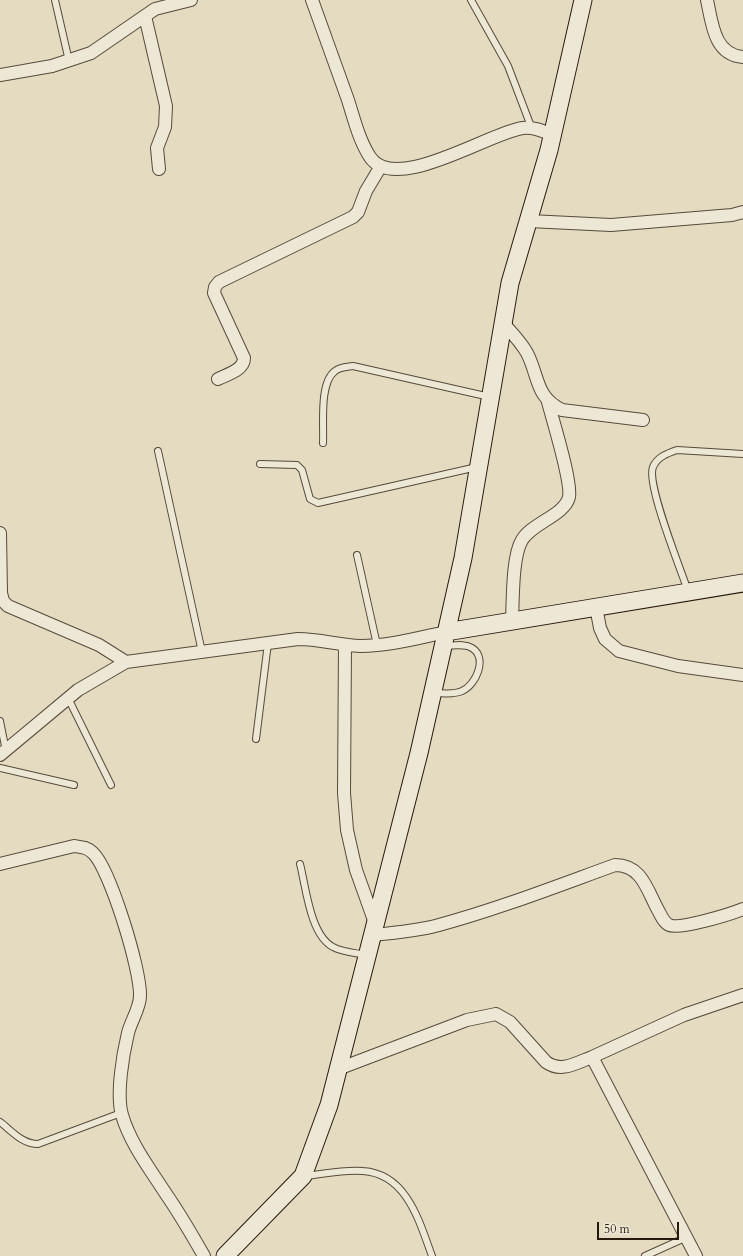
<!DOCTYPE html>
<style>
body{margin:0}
#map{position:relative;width:743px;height:1256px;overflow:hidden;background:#e4dbc0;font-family:Cardo,serif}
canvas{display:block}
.scale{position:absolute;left:597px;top:1222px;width:82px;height:18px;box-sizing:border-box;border:2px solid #28190d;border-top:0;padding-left:5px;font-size:12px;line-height:14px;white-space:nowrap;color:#28190d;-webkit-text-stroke:3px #ede8d6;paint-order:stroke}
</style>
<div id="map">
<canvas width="743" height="1256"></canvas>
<div class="scale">50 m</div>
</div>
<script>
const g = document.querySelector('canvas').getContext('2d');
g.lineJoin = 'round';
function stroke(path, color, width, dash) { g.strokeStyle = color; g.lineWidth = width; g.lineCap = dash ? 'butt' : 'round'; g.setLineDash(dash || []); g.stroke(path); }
const lane = new Path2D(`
 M55,0L69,61
 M471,0L508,66L532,129
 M323,443C324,424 319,383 335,371C340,367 347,367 353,366L490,397
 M158,451L202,652
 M260,464L297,465L302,470L310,499L318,503L477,467
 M357,555L377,645
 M688,591C681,570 646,484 653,467C657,457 668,453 677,450L743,454
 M434,693C443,693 454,695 462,691C476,685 488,658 472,648C464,643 453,646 445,646
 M68,698L111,785
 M0,721L6,751
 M256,739L268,643
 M0,768L74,785
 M300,864C306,887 310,935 333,947C342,952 356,953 366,955
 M0,1122C12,1131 22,1144 38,1144L121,1113
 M305,1176C324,1174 345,1169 363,1171C407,1174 419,1221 432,1256
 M645,1256L687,1237`);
const street = new Path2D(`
 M312,0C324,33 336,67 348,100C354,119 359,140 370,157C395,195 490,132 523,128C534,127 543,131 553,135
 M707,0C712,23 714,55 743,57
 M145,16L166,106L165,127L157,148L159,169
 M0,75L52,66L91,53L155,9L191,0
 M529,221L611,225L732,215L743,212
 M503,323C512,333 521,342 527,353C539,376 535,397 562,410L643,420
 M218,379C228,374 244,370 244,358L214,293L215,287L219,282L353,217L358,212L366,191L381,166
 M0,533L1,593L3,601L8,606L99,645L126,662
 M596,607L600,628L605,639L619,651L678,666L743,675
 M512,621C513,601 512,556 522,540C532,523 565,515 569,497C572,482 553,421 548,402
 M345,645L344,793L347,830L356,870L375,923
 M0,755L78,690L126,662L298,639C319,639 339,645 360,646C389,646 418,638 446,632
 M0,864L74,846C81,847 87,847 93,853C110,869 141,970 140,996C140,1008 131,1021 128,1033C123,1054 116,1094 122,1115C130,1143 150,1169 166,1194C180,1214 192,1235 204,1256
 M372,935C394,933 417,931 439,925C498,909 557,886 615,865C642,865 647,890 658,910C661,915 663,922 669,925C679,930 731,914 743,909
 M592,1057L684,1015L743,995
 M338,1069L467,1020L496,1014L510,1022L546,1062C561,1073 576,1063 592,1057L696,1256`);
const secondary = new Path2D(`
 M446,632L743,583
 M225,1256L303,1176L329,1105L419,753L463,558L510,283L549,150L583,0`);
stroke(lane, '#574a3a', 8);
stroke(street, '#574a3a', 14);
stroke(secondary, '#28190d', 19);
stroke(lane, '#ede8d6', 6);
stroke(street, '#ede8d6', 12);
stroke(secondary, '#ede8d6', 17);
</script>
